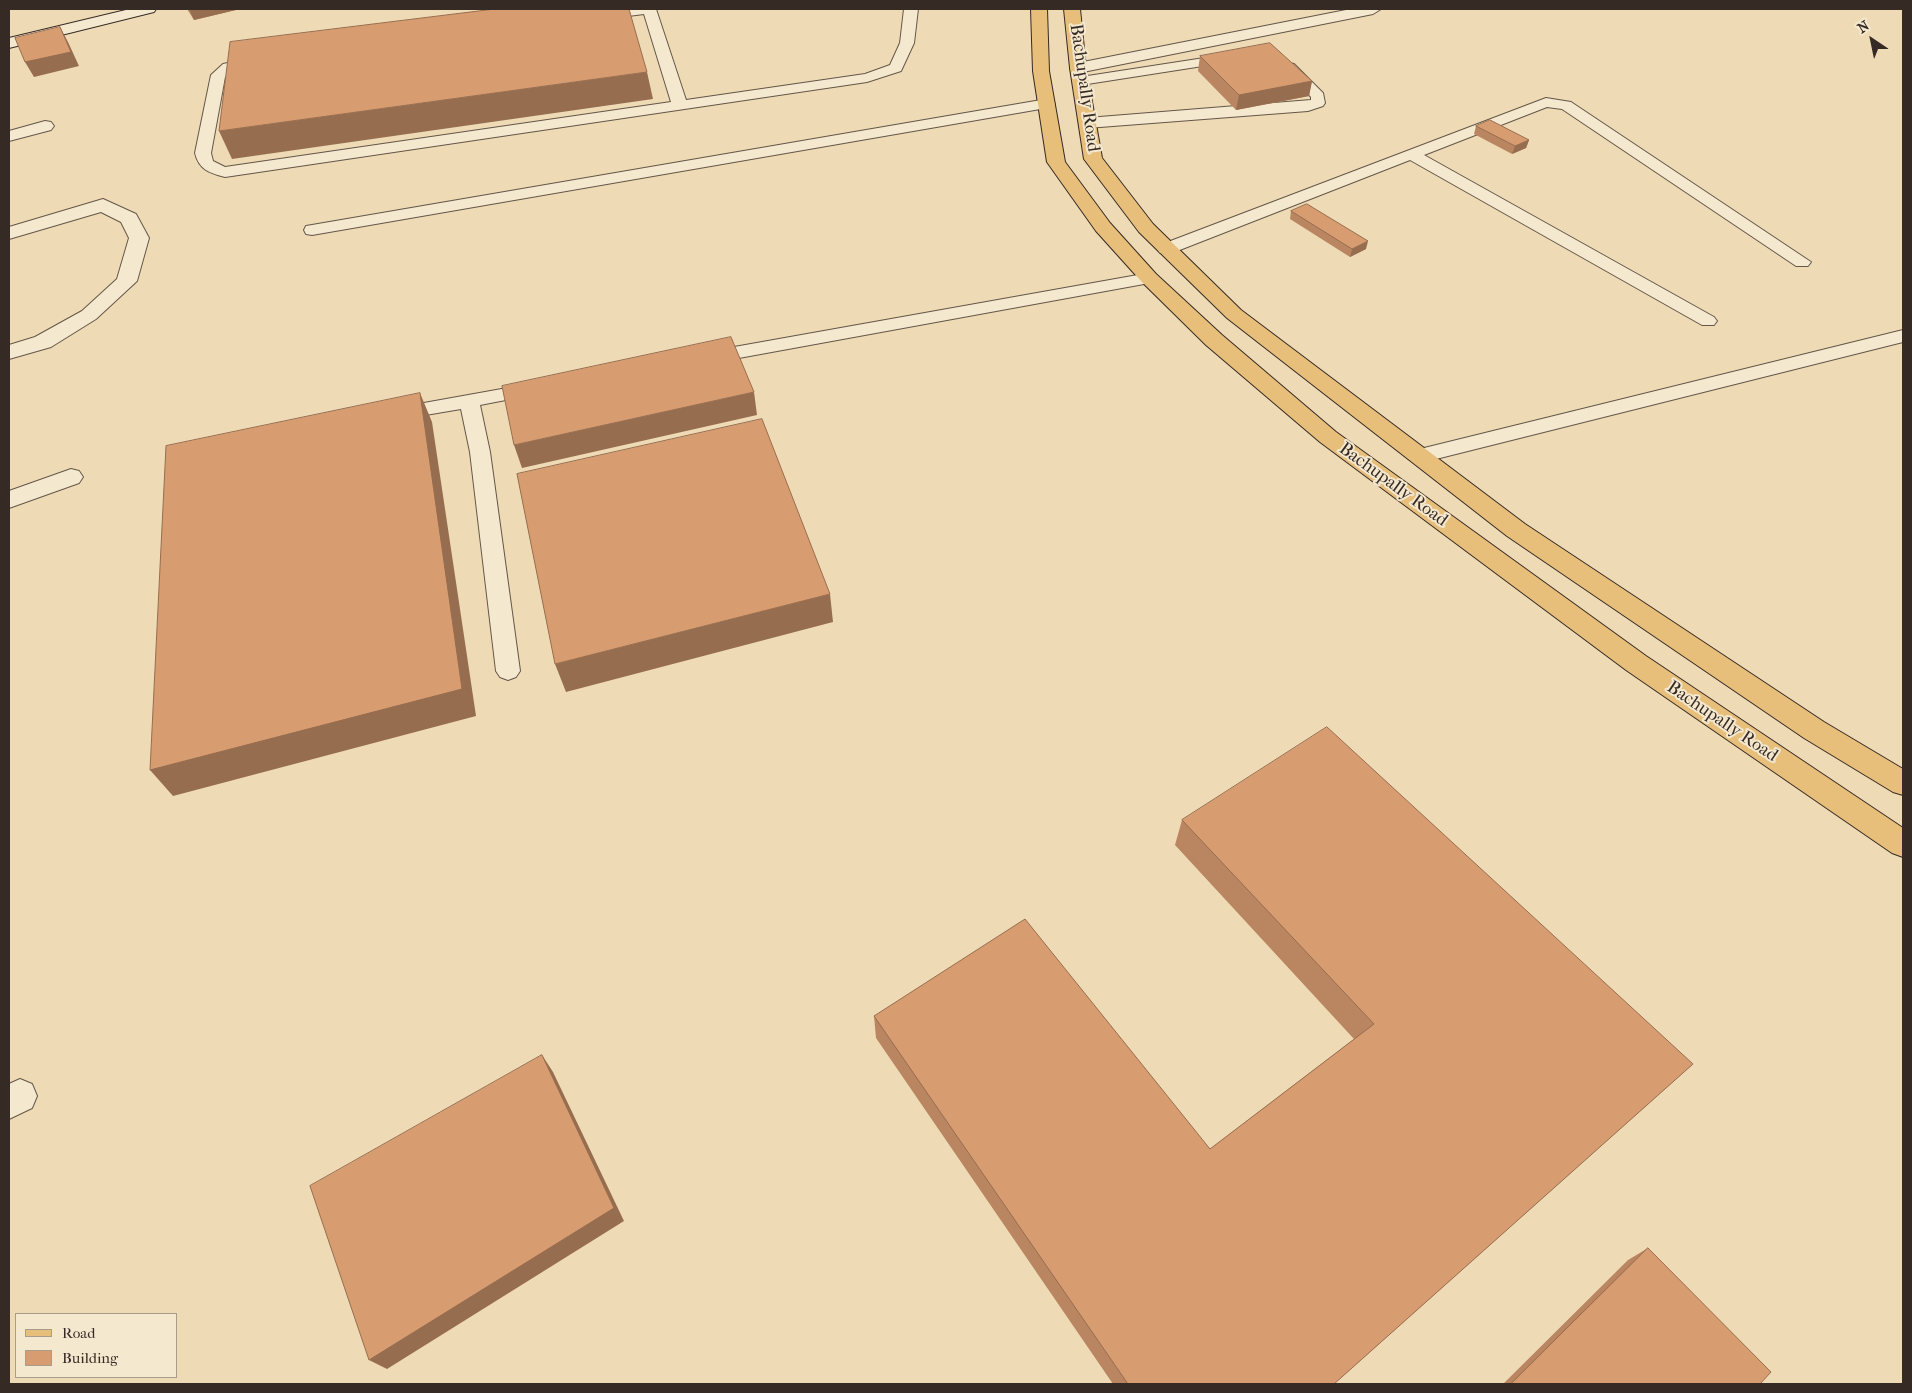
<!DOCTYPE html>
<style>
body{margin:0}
#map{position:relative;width:1912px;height:1393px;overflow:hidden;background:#eedbb5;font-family:"IM FELL French Canon",serif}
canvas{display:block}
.frame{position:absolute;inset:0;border:10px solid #362a24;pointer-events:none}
.legend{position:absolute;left:15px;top:1313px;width:162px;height:65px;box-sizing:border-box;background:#f4e8cf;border:1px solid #a89c8b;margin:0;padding:6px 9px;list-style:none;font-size:15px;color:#362a24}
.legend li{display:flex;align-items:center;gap:10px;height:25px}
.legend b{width:25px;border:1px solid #a89c8b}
.north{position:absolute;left:1847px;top:15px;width:50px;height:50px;-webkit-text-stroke:4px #f4e8cf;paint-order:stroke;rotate:326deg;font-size:14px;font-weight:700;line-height:20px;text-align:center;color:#362a24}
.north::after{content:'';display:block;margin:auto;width:18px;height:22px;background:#362a24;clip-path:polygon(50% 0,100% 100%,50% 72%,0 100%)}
</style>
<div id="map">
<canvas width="1912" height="1393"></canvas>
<div class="frame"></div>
<ul class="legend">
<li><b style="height:6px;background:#e7be7a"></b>Road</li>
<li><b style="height:14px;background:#d89c71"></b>Building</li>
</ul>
<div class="north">N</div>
</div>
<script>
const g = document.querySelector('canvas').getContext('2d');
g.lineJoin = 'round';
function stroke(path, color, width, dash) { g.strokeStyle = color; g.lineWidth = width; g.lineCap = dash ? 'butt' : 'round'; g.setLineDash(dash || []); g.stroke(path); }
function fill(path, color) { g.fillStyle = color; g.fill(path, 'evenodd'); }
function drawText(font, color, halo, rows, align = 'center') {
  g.font = font + ' "IM FELL French Canon",serif'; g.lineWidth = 4; g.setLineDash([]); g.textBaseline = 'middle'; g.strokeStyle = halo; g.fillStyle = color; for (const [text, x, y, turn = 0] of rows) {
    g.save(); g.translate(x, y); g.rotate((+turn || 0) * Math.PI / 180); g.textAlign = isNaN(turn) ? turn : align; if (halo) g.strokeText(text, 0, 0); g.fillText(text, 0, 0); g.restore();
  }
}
const lane = new Path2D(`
 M620,9H656L686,100L865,74L890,65L900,43L904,9H918L914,43L901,71L867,82L225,177C210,173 199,170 195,153L211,75L223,64L256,57L263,61L261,64L233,70L225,77L211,153L213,161L225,167L671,102L644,14L597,20L590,16L597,12Z
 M1230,54L1235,55L1237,58L1235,61L1081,85L1074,81L1081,77Z
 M1289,63L1294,64L1323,93L1325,103L1323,106L1308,111L1087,128L1079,123L1087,118L1311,100V97L1282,67Z
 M1546,98L1571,102L1811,262L1808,266H1796L1562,109L1547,107L1424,155L1714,317L1717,321L1714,325H1702L1410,160L1172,253H1160L1157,249L1160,245Z
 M1047,99L1052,101L1055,104L1052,107L312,235L306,234L304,230L306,226L312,225Z
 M1149,273L1155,274L1158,278L1155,282L706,364L699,362L697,358L699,354L706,352Z
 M1903,330V342L1420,463L1413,461L1410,456L1413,451L1420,449Z
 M535,383L542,385L545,389L542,393L480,405L490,452L520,671L516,677L508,680L500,677L496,671L470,452L461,409L396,420L389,418L386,414L389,410L396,408Z`);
const street = new Path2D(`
 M1351,9H1381L1373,14L1078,73L1072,72L1070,68L1072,64L1078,63Z
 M45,121L51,122L54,126L51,130L9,141V131Z
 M103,199L136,214L149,238L137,281L96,319L51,347L9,359V345L35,337L82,311L117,279L129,238L121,222L101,212L9,239V227Z
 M71,469L79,471L83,477L79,483L9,508V491Z
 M20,1079L32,1084L37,1096L32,1108L9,1119V1084Z`);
const secondary = new Path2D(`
 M130,9H156L154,12L9,48V38Z`);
const primary = new Path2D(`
 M1031,9H1047L1049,71L1065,162L1110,223L1156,274L1222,335L1336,432L1646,656L1903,828V857L1892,853L1626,670L1320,442L1206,345L1142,282L1096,231L1047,162L1033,71Z
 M1064,9H1080L1086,68L1102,158L1153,224L1241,310L1525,524L1824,722L1903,769V795L1893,792L1804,738L1507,536L1227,318L1139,232L1084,159L1070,68Z`);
stroke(lane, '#645648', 2);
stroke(street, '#645648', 2);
stroke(secondary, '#362a24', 2);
stroke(primary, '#362a24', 2);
fill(lane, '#f4e8cf');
fill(street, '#f4e8cf');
fill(secondary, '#f4e8cf');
fill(primary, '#e7be7a');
fill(new Path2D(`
 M187,9H240L194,20Z
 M1200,56L1312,81L1309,96L1236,110L1198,71Z
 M1476,126L1529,140L1526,148L1512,154L1474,134Z
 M1291,211L1366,249L1350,257L1290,219Z
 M1182,820L1693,1064L1334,1384H1113L876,1038L874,1016L1210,1149L1354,1039L1175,845Z
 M1648,1248L1760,1384H1503L1628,1260Z`), '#ba8661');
fill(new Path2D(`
 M189,9H240L194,20Z
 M60,27L68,42L79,66L34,77L25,62Z
 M647,72L653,99L232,159L219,131Z
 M1312,81L1309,96L1236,110L1239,95Z
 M1529,140L1526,148L1512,154L1515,146Z
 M1368,241L1366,249L1350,257L1352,249Z
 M754,392L757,415L522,468L514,445Z
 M420,393L432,422L476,716L173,796L150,770Z
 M830,594L833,622L566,692L555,664Z
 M542,1055L553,1072L624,1221L387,1369L369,1360Z`), '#976d4f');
const building = new Path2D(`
 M495,9H629L647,72L219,131L230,42Z
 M60,27L71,52L25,62L15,38Z
 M1270,43L1312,81L1239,95L1200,56Z
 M1490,120L1529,140L1515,146L1476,126Z
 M1307,204L1368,241L1352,249L1291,211Z
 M731,337L754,392L514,445L502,386Z
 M420,393L462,689L150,770L166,446Z
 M762,419L830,594L555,664L517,474Z
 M1327,727L1693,1064L1334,1384H1128L874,1016L1025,919L1210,1149L1374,1024L1182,820Z
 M542,1055L614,1208L369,1360L310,1186Z
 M1648,1248L1771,1372L1760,1384H1511Z`);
fill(building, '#d89c71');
stroke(building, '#976d4f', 1);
drawText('18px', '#362a24', '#f4e8cf', [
 ["Bachupally Road",1084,88,82],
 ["Bachupally Road",1393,485,36],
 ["Bachupally Road",1722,722,34]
]);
</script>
